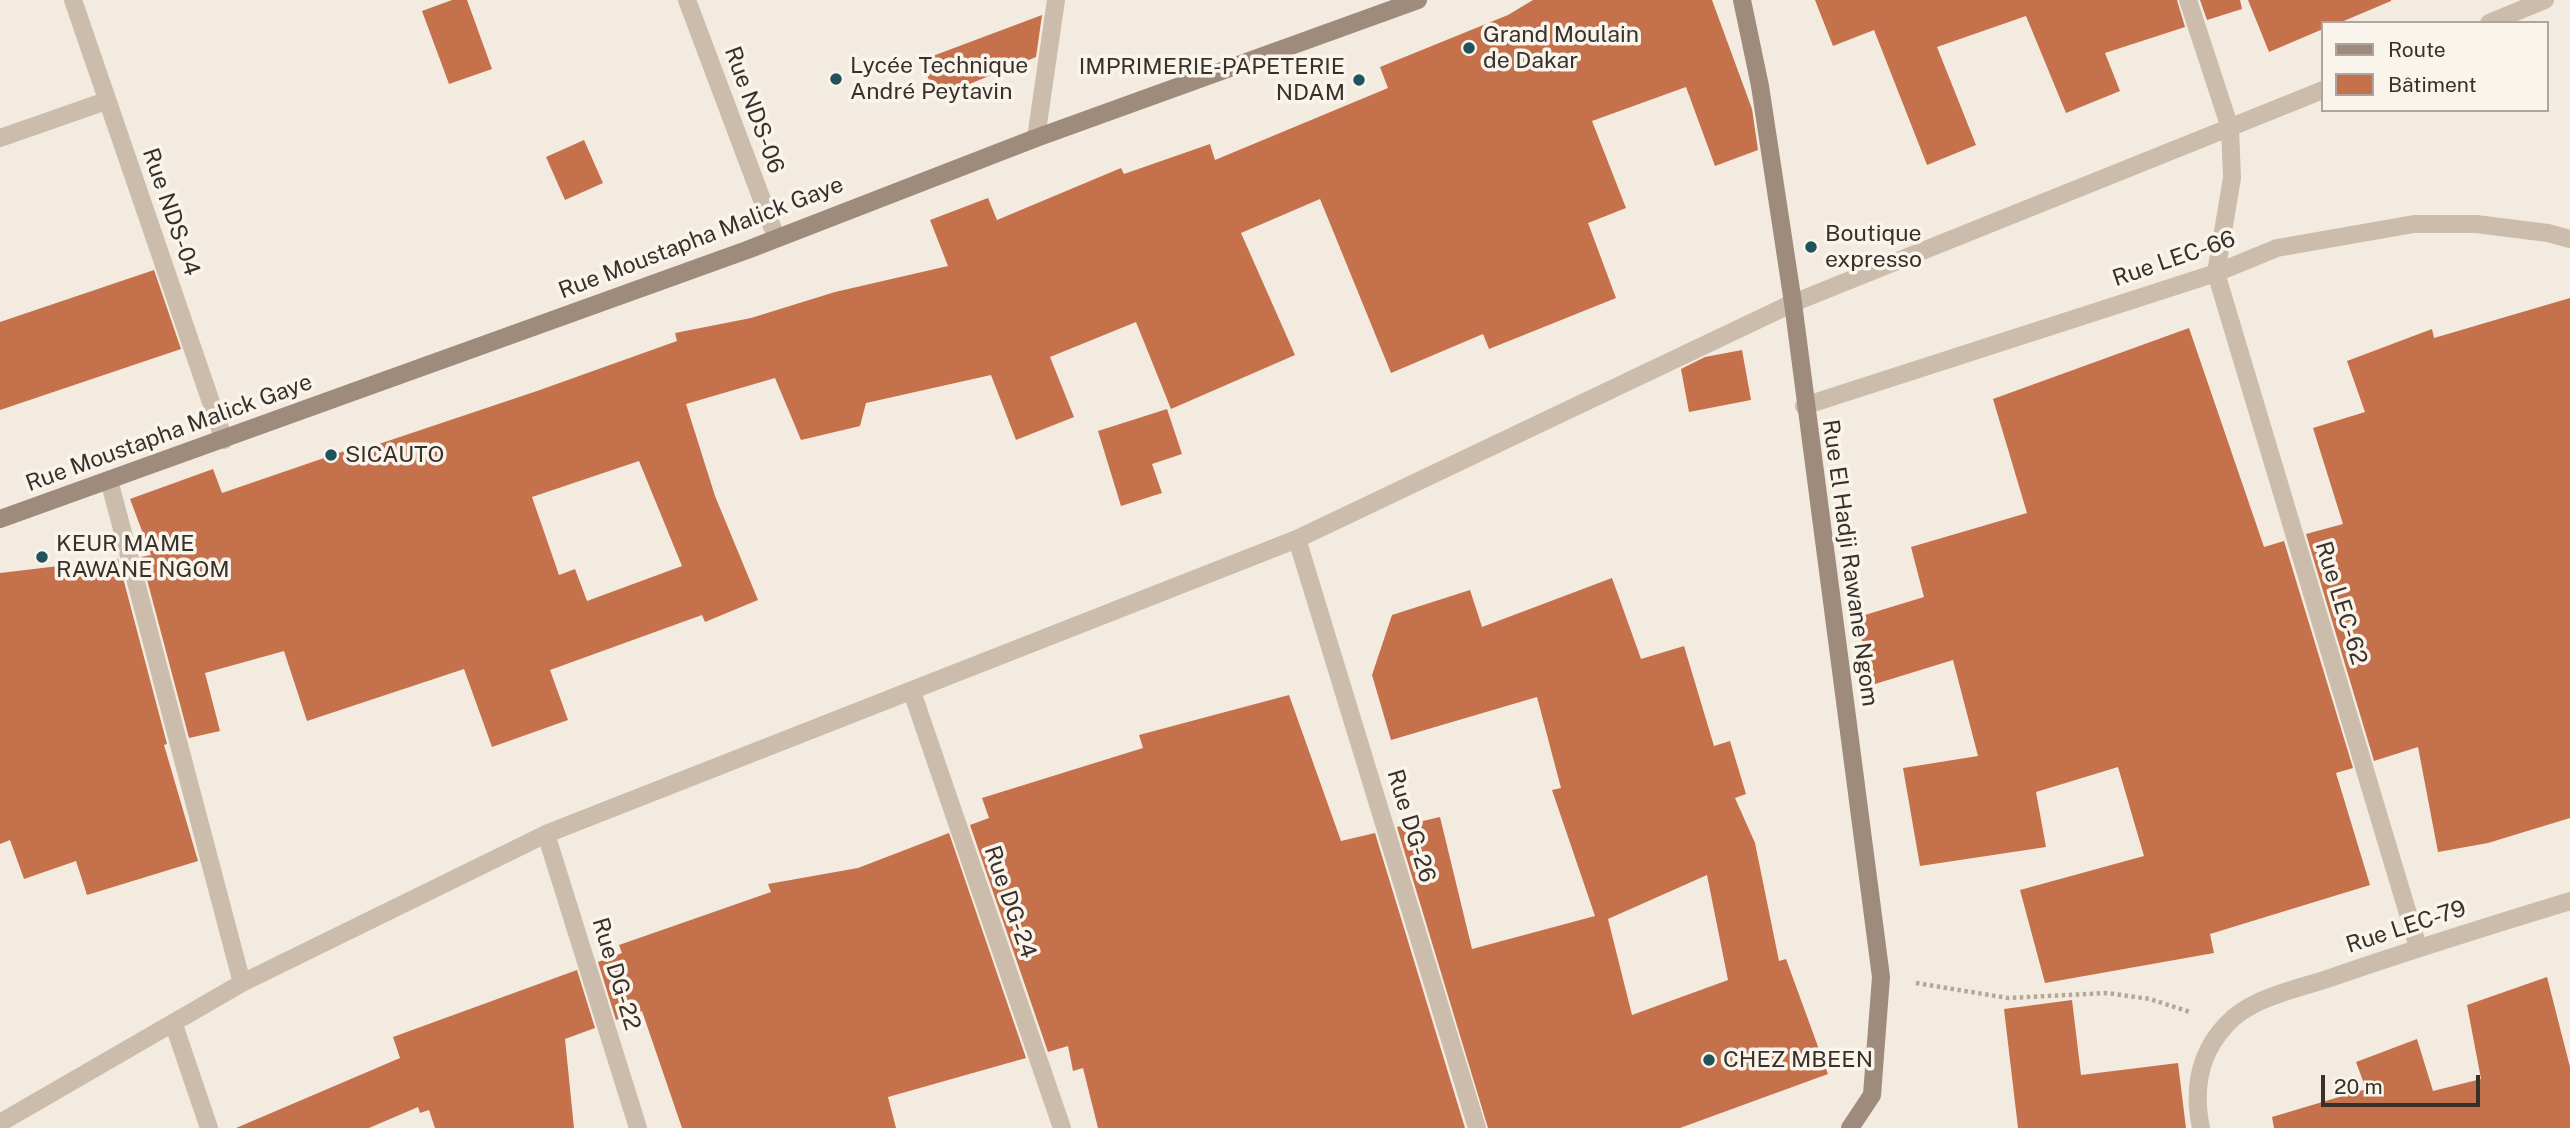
<!DOCTYPE html>
<meta charset="utf-8">
<style>
body{margin:0}
#map{position:relative;width:2570px;height:1128px;overflow:hidden;background:#f3ebdf;font-family:"Public Sans",sans-serif}
canvas{display:block}
.legend{position:absolute;left:2321px;top:21px;width:228px;height:91px;box-sizing:border-box;background:#faf5ec;border:2px solid #ada69e;margin:0;padding:9px 12px;list-style:none;font-size:21px;color:#39302a}
.legend li{display:flex;align-items:center;gap:14px;height:35px}
.legend b{width:35px;border:2px solid #ada69e}
.scale{position:absolute;left:2321px;top:1075px;width:159px;height:32px;box-sizing:border-box;border:4px solid #39302a;border-top:0;padding-left:9px;font-size:21px;line-height:24px;white-space:nowrap;color:#39302a;-webkit-text-stroke:5px #faf5ec;paint-order:stroke}
</style>
<div id="map">
<canvas width="2570" height="1128"></canvas>
<ul class="legend">
<li><b style="height:9px;background:#9f8b7c"></b>Route</li>
<li><b style="height:19px;background:#c5714b"></b>Bâtiment</li>
</ul>
<div class="scale">20 m</div>
</div>
<script>
const g = document.querySelector('canvas').getContext('2d');
g.lineJoin = 'round';
function fill(path, color) { g.fillStyle = color; g.fill(path, 'evenodd'); }
function stroke(path, color, width, dash) { g.strokeStyle = color; g.lineWidth = width; g.lineCap = dash ? 'butt' : 'round'; g.setLineDash(dash || []); g.stroke(path); }
function drawText(font, color, halo, rows, align = 'center') {
  g.font = font + ' "Public Sans",sans-serif'; g.lineWidth = 7; g.setLineDash([]); g.textBaseline = 'middle'; g.strokeStyle = halo; g.fillStyle = color; for (const [text, x, y, turn = 0] of rows) {
    g.save(); g.translate(x, y); g.rotate((+turn || 0) * Math.PI / 180); g.textAlign = isNaN(turn) ? turn : align; if (halo) g.strokeText(text, 0, 0); g.fillText(text, 0, 0); g.restore();
  }
}
fill(new Path2D(`
 M452,0H467L492,69L449,84L422,11Z
 M1533,0H1712L1752,109L1758,150L1715,166L1686,87L1592,121L1626,208L1588,223L1616,298L1489,349L1483,334L1391,373L1320,199L1241,233L1295,355L1171,409L1136,322L1050,357L1074,417L1016,440L991,375L866,403L860,426L801,440L775,378L686,404L715,496L758,600L705,622L702,615L550,670L568,720L492,747L464,669L307,721L284,651L205,673L220,731L189,738L141,557L151,555L130,499L213,469L222,493L359,446L361,450L537,391L677,341L675,333L751,318L835,292L948,266L930,220L988,198L997,220L1121,168L1124,174L1210,144L1215,160L1388,88L1380,67L1508,15ZM639,461L682,566L587,601L575,569L559,575L532,497Z
 M1815,0H2177L2185,27L2105,53L2120,91L2066,113L2026,16L1937,47L1976,145L1927,165L1874,30L1833,46Z
 M2200,0H2240L2242,9L2207,20Z
 M2248,0H2391V1L2339,23H2323V29L2269,52Z
 M1042,15L1036,57L935,98L922,60Z
 M584,140L603,183L565,200L546,157Z
 M154,270L181,349L0,410V322Z
 M2570,298V818L2488,843L2438,852L2418,747L2374,761L2306,534L2343,524L2313,428L2365,412L2347,361L2432,329L2434,338Z
 M2189,328L2264,547L2284,541L2353,768L2336,773L2370,885L2210,934L2214,953L2045,983L2020,890L2144,856L2118,767L2036,792L2046,847L1920,866L1903,768L1978,756L1953,660L1875,684L1855,618L1924,597L1911,547L2027,513L1993,399Z
 M1742,350L1751,400L1689,412L1681,369L1705,357Z
 M1167,409L1182,454L1152,464L1162,493L1121,506L1098,431Z
 M118,559L167,744L164,745L198,861L87,895L76,861L24,879L10,840L0,844V573Z
 M1612,578L1641,659L1684,646L1714,746L1730,741L1746,794L1735,798L1755,843L1779,961L1786,959L1828,1074L1680,1128H1488L1397,827L1440,817L1472,949L1595,916L1552,790L1561,788L1537,697L1391,740L1372,675L1392,615L1470,590L1482,627ZM1707,875L1728,980L1632,1015L1608,919Z
 M1289,695L1341,841L1375,833L1465,1128H1098L1083,1068L1073,1071L1068,1046L1048,1052L970,825L989,818L982,798L1143,748L1139,735Z
 M949,833L1026,1058L888,1097L896,1128H682L642,1011L616,1020L598,962L622,953L619,945L771,892L768,884L858,868Z
 M577,970L595,1028L565,1039L574,1128H435L429,1110L420,1113L418,1107L369,1128H236L400,1058L393,1037Z
 M2547,977L2570,1067V1128H2274L2272,1117L2366,1089L2356,1062L2417,1039L2433,1091L2481,1079L2467,1005Z
 M2072,1000L2081,1075L2178,1063L2186,1128H2018L2004,1009Z`), '#c5714b');
stroke(new Path2D(`
 M1916,983L2008,998L2107,993L2150,999L2190,1012`), '#b7a695', 4.5, [3.5, 3.5]);
stroke(new Path2D(`
 M1036,138L1056,0`), '#cbbcab', 18);
stroke(new Path2D(`
 M73,0L224,440
 M687,0L776,237
 M2188,0L2230,128L2232,178L2216,273L2418,947
 M2489,23L2545,0
 M0,138L106,101
 M1804,406L2216,273L2277,248L2414,224H2476L2548,233L2570,239
 M109,480L242,983
 M1297,539L1477,1128
 M912,692L1062,1128
 M546,834L638,1128
 M174,1025L209,1128
 M0,1123L242,983L546,834L1297,539L1793,303L2323,90
 M2201,1128C2193,1090 2199,1054 2226,1025C2250,998 2294,990 2327,979C2407,951 2488,926 2570,901`), '#cbbcab', 18);
stroke(new Path2D(`
 M1742,0L1760,86L1793,303L1881,977L1872,1095L1850,1128
 M0,519L747,250L1036,138L1418,0`), '#9f8b7c', 18);
for (const [x, y, r, color] of [
 [1469,48,7,"#20535b"],
 [836,79,7,"#20535b"],
 [1359,80,7,"#20535b"],
 [1811,247,7,"#20535b"],
 [331,455,7,"#20535b"],
 [42,557,7,"#20535b"],
 [1709,1060,7,"#20535b"]
]) { const dot = new Path2D(); dot.arc(x, y, r, 0, 2 * Math.PI); g.fillStyle = color; g.fill(dot); stroke(dot, '#faf5ec', 2.5); }
drawText('23px', '#39302a', '#faf5ec', [
 ["Grand Moulain",1483,35],
 ["de Dakar",1483,61],
 ["Lycée Technique",850,66],
 ["André Peytavin",850,92],
 ["IMPRIMERIE-PAPETERIE",1345,67,"right"],
 ["NDAM",1345,93,"right"],
 ["Boutique",1825,234],
 ["expresso",1825,260],
 ["SICAUTO",345,455],
 ["KEUR MAME",56,544],
 ["RAWANE NGOM",56,570],
 ["CHEZ MBEEN",1723,1060]
], 'left');
drawText('23px', '#39302a', '#faf5ec', [
 ["Rue NDS-06",754,110,70],
 ["Rue NDS-04",171,212,71],
 ["Rue Moustapha Malick Gaye",701,238,-21],
 ["Rue LEC-66",2174,259,-19],
 ["Rue Moustapha Malick Gaye",169,433,-20],
 ["Rue El Hadji Rawane Ngom",1850,563,82],
 ["Rue LEC-62",2341,603,73],
 ["Rue DG-26",1411,826,73],
 ["Rue DG-24",1010,902,71],
 ["Rue LEC-79",2406,927,-18],
 ["Rue DG-22",616,974,73]
]);
</script>
